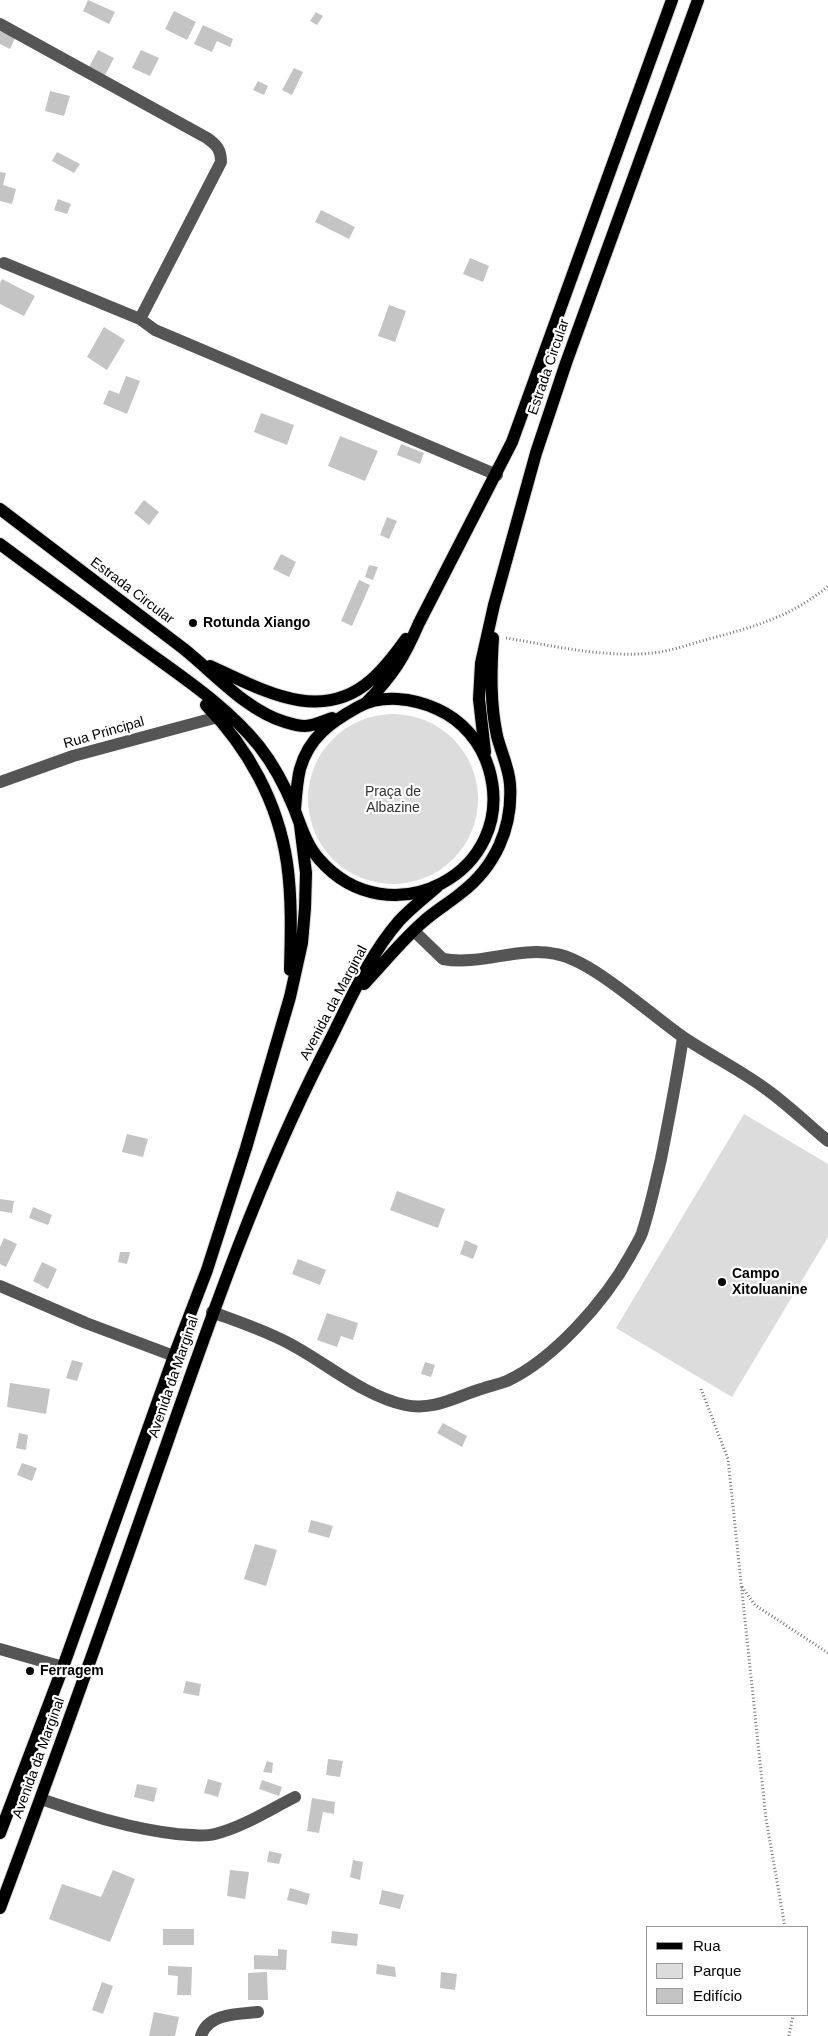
<!DOCTYPE html>
<meta charset="utf-8">
<style>
body{margin:0}
#map{position:relative;width:828px;height:2036px;overflow:hidden;background:#fff;font-family:Arial,sans-serif}
canvas{display:block}
.legend{position:absolute;left:646px;top:1926px;width:162px;height:90px;box-sizing:border-box;background:#fff;border:1px solid #999;margin:0;padding:6px 9px;list-style:none;font-size:15px;color:#000}
.legend li{display:flex;align-items:center;gap:10px;height:25px}
.legend b{width:25px;border:1px solid #999}
</style>
<div id="map">
<canvas width="828" height="2036"></canvas>
<ul class="legend">
<li><b style="height:6px;background:#000"></b>Rua</li>
<li><b style="height:14px;background:#dcdcdc"></b>Parque</li>
<li><b style="height:14px;background:#c4c4c4"></b>Edifício</li>
</ul>
</div>
<script>
const g = document.querySelector('canvas').getContext('2d');
g.lineJoin = 'round';
function fill(path, color) { g.fillStyle = color; g.fill(path, 'evenodd'); }
function stroke(path, color, width, dash) { g.strokeStyle = color; g.lineWidth = width; g.lineCap = dash ? 'butt' : 'round'; g.setLineDash(dash || []); g.stroke(path); }
function drawText(font, color, halo, rows, align = 'center') {
  g.font = font + ' Arial,sans-serif'; g.lineWidth = 4.5; g.setLineDash([]); g.textBaseline = 'middle'; g.strokeStyle = halo; g.fillStyle = color; for (const [text, x, y, turn = 0] of rows) {
    g.save(); g.translate(x, y); g.rotate((+turn || 0) * Math.PI / 180); g.textAlign = isNaN(turn) ? turn : align; if (halo) g.strokeText(text, 0, 0); g.fillText(text, 0, 0); g.restore();
  }
}
fill(new Path2D(`
 M308 799a85 85 0 1 1 170 0a85 85 0 1 1-170 0Z
 M744,1114L828,1164V1237L732,1397L616,1328Z`), '#dcdcdc');
fill(new Path2D(`
 M88,0L115,12L109,24L83,11Z
 M174,11L196,22L187,40L165,29Z
 M316,12L323,16L317,25L310,21Z
 M203,25L233,39L230,47L217,41L212,52L194,44Z
 M0,31L15,38L10,49L0,44Z
 M98,50L114,58L105,75L89,67Z
 M141,50L159,58L150,76L132,68Z
 M294,68L303,72L292,95L282,90Z
 M258,81L268,86L264,95L253,90Z
 M50,91L70,96L64,116L45,111Z
 M57,152L80,164L74,173L52,161Z
 M0,172L6,173L3,185L16,189L12,204L0,201Z
 M58,199L71,204L67,214L54,210Z
 M321,210L355,227L349,239L315,222Z
 M470,258L489,266L483,282L463,274Z
 M2,279L35,296L24,316L0,304V283Z
 M389,305L406,311L395,342L378,336Z
 M104,327L125,340L107,370L87,357Z
 M126,376L140,381L127,414L103,404L109,390L119,394Z
 M261,413L294,425L287,445L254,432Z
 M340,436L378,451L365,481L328,466Z
 M401,444L424,453L420,464L397,455Z
 M144,500L159,512L149,525L134,513Z
 M387,517L397,521L389,539L380,535Z
 M281,554L296,562L289,577L273,569Z
 M369,565L378,567L373,580L365,577Z
 M359,580L370,585L352,626L341,621Z
 M127,1134L148,1139L143,1157L122,1152Z
 M397,1191L445,1209L438,1228L390,1210Z
 M0,1199L14,1201L12,1213L0,1211Z
 M33,1207L52,1215L48,1225L29,1218Z
 M4,1238L17,1244L6,1267L0,1264V1247Z
 M465,1240L478,1246L473,1259L460,1254Z
 M120,1252H130L127,1264L118,1262Z
 M298,1259L326,1270L320,1285L292,1274Z
 M42,1262L57,1269L48,1289L33,1281Z
 M327,1313L358,1323L353,1340L341,1336L337,1347L317,1340Z
 M72,1360L83,1363L77,1381L66,1378Z
 M425,1362L435,1365L431,1377L421,1374Z
 M10,1383L50,1389L46,1414L7,1407Z
 M443,1423L467,1436L462,1447L437,1433Z
 M19,1433L28,1435L26,1450L16,1448Z
 M22,1463L37,1468L32,1481L17,1475Z
 M311,1520L333,1526L329,1538L308,1532Z
 M255,1544L277,1550L266,1586L244,1579Z
 M186,1681L201,1684L199,1696L183,1693Z
 M328,1759L343,1761L340,1777L326,1775Z
 M267,1761L273,1763L272,1773L263,1772Z
 M208,1779L222,1783L218,1797L204,1793Z
 M262,1780L282,1787L279,1796L259,1789Z
 M137,1784L157,1788L154,1802L134,1797Z
 M312,1798L335,1802L334,1814L323,1812L319,1833L307,1831Z
 M269,1851L282,1854L279,1864L267,1862Z
 M353,1860L363,1862L360,1880L350,1877Z
 M113,1870L135,1879L110,1942L49,1919L62,1884L101,1897Z
 M230,1870L249,1872L245,1899L227,1896Z
 M290,1888L310,1894L307,1905L287,1900Z
 M382,1890L404,1895L400,1909L379,1904Z
 M163,1929H194V1945H163Z
 M332,1931L358,1934L357,1946L331,1943Z
 M278,1949L287,1950L286,1970L254,1969V1955L278,1956Z
 M377,1964L395,1967L396,1977L376,1974Z
 M168,1966L192,1967L191,1995H177L178,1976L168,1975Z
 M267,1972L268,2000H248V1973Z
 M441,1972L457,1974L455,1990L440,1988Z
 M102,1982L113,1986L103,2014L92,2010Z
 M154,2012L179,2017L175,2036H149Z`), '#c4c4c4');
const major = new Path2D(`
 M0,509C61,556 123,602 184,649C214,673 247,711 285,722C307,729 311,726 332,718
 M0,544C47,579 94,613 141,647C182,677 227,706 259,746C274,765 285,786 294,808C301,826 306,844 319,859C389,940 519,873 489,769C481,742 462,720 437,709C413,698 382,694 358,707C331,722 309,737 300,769C297,781 296,796 295,809
 M210,666C261,689 320,725 371,680C385,668 396,653 406,639
 M367,702C393,675 404,658 419,623L512,442L672,0
 M206,705C248,748 278,802 287,863C292,898 291,934 290,970
 M485,752L479,699L481,663L494,605L536,453L566,363L698,0
 M364,984C384,963 402,940 424,921C435,911 449,903 461,893C495,867 513,828 510,784C509,768 501,752 497,736C490,703 491,671 493,638
 M0,1833L63,1667L174,1356L207,1270L246,1148L290,997L302,943L305,908L306,873L300,825
 M0,1908C53,1766 104,1623 154,1480C205,1335 254,1189 324,1052C347,1008 366,959 399,921C410,909 424,898 437,887`);
stroke(major, '#dbdbdb', 14);
stroke(new Path2D(`
 M506,638C554,646 605,658 653,653C670,651 688,645 705,640C750,628 792,617 828,586
 M701,1389L728,1459L766,1819L785,1927
 M742,1587L755,1605L828,1653
 M789,2036L793,2015`), '#777', 3, [1, 2.5]);
stroke(new Path2D(`
 M0,24L207,138C217,145 221,150 221,162L140,319L155,330L497,475
 M4,263L140,319
 M0,782L73,756L218,717
 M414,931L443,959C480,966 518,946 556,954C592,960 651,1015 683,1037C711,1056 743,1071 770,1092C790,1107 809,1125 828,1141
 M0,1286L86,1323L174,1356
 M212,1312C239,1322 267,1331 292,1345C329,1365 364,1396 405,1405C434,1411 455,1397 481,1389C490,1386 499,1384 507,1381C554,1359 605,1301 630,1256C634,1248 639,1241 642,1233C650,1209 655,1184 661,1159C669,1118 677,1078 683,1037
 M0,1649L63,1667
 M41,1799C86,1814 130,1829 177,1834C190,1835 203,1837 215,1834C243,1827 269,1810 295,1797
 M201,2036C208,2013 238,2014 258,2012`), '#555', 12);
stroke(major, '#000', 12);
for (const [x, y, r, color] of [
 [193,623,5,"#000"],
 [722,1282,5,"#000"],
 [30,1671,5,"#000"]
]) { const dot = new Path2D(); dot.arc(x, y, r, 0, 2 * Math.PI); g.fillStyle = color; g.fill(dot); stroke(dot, '#fff', 2); }
drawText('14px', '#000', '#fff', [
 ["Estrada Circular",549,367,-71],
 ["Estrada Circular",132,591,37],
 ["Rua Principal",104,733,-16],
 ["Avenida da Marginal",334,1003,-62],
 ["Avenida da Marginal",174,1377,-71],
 ["Avenida da Marginal",39,1758,-70]
]);
drawText('bold 14px', '#000', '#fff', [
 ["Rotunda Xiango",203,623],
 ["Campo",732,1274],
 ["Xitoluanine",732,1290],
 ["Ferragem",40,1671]
], 'left');
drawText('14px', '#333', '#fff', [
 ["Praça de",393,792],
 ["Albazine",393,808]
]);
</script>
